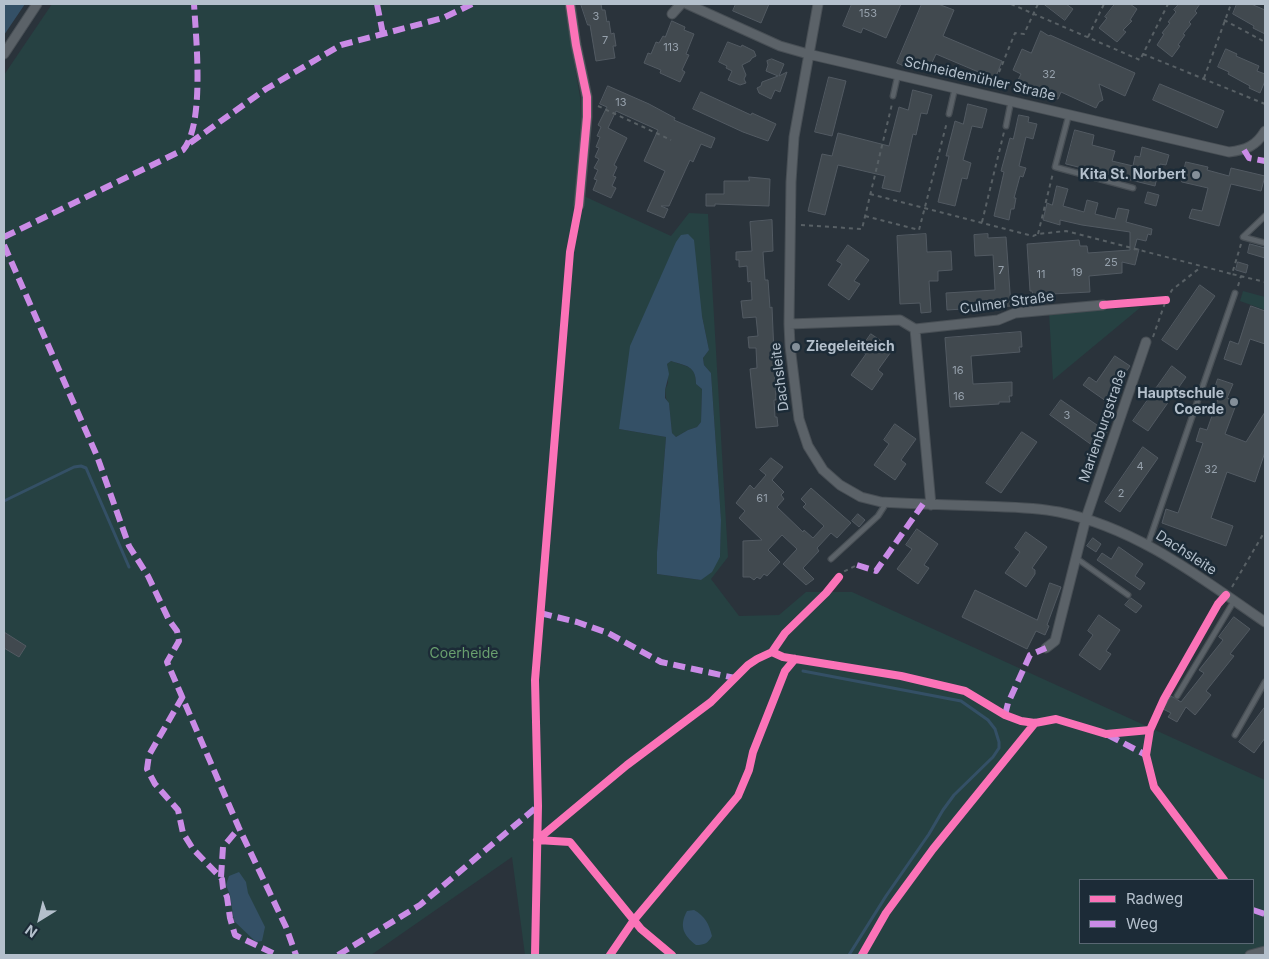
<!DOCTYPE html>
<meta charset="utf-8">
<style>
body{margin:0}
#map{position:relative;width:1269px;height:959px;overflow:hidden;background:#2a333b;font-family:Inter,sans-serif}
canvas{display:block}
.frame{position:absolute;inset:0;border:5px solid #b4c0cc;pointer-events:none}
.legend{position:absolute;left:1079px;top:879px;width:175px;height:65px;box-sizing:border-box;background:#1c2b37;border:1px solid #596773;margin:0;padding:6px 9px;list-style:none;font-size:15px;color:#b4c0cc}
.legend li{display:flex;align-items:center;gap:10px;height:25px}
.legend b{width:25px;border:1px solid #596773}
.north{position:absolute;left:15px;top:894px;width:50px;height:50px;-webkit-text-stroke:4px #1c2b37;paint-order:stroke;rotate:216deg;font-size:14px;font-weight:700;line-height:20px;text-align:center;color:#b4c0cc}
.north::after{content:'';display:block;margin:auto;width:18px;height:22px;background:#b4c0cc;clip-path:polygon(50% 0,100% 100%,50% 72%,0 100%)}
</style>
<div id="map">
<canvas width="1269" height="959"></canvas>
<div class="frame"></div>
<ul class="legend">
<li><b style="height:6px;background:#fb73b8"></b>Radweg</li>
<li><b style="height:6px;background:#ca8be6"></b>Weg</li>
</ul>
<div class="north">N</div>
</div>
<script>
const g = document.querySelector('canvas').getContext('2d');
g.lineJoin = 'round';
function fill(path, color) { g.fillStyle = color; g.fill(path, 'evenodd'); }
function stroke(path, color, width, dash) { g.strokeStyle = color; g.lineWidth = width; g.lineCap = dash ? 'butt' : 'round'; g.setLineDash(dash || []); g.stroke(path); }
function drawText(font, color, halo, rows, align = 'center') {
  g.font = font + ' Inter,sans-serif'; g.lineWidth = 5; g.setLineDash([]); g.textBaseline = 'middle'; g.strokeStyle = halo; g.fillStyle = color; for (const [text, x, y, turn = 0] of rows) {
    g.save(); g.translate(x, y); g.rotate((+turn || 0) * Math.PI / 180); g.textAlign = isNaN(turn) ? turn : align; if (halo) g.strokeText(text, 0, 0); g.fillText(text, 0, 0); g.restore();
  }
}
fill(new Path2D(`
 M52,4H564L580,97L581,118L575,192L671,236L689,213L708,214L728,557L711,579L739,616L779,615L806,592H852L1265,780V955H525L512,857L371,955H4V75ZM702,316L709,350L703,358L704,365L711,373L721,520L720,557L701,580L657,574V552L666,437L619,429ZM1080,880H1253V943H1080Z
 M1243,291L1265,297V310L1240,301Z
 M1141,307L1053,380L1049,313Z
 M671,361C687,367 696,365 696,384L702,389L701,422L697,427L688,430L676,437L672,433L669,404L666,398L665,390L668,383L667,364Z`), '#264142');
fill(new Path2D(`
 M4,4H25L4,35Z
 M688,234L694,240L702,316L709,350L703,358L704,365L711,373L721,520L720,557L712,572L701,580L657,574V552L666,437L619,429L630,346L676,242L681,235ZM671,361C687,366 696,366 696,384L702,389L701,422L697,427L688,430L676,437L672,433L669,403L665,398V390L669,374L667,364Z
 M239,872L246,882L248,893L265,927L262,941L256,942L234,921L230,895L226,885L229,876Z
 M694,910C705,916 709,924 712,936C708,943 705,945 696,945C683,935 679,926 687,911Z`), '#345066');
stroke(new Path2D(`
 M4,501L74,467L81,466L86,468L129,567
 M803,671L961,701L988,720L995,729L999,742V748L993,757L954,795L943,810L929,834L886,896L849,955`), '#345066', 3);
const building = new Path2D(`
 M581,4H601L602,10H605L607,22L609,21L611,34L614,33L616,46H613L615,58L596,61L590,25H588Z
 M736,4H769L761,23L733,11Z
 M852,4H901L886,38L863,28L861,33L843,26Z
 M922,4H938L954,10L943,36L1002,61L995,79L936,54L929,69L909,60L906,67L897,63Z
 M1044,4H1066L1073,9L1065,20Z
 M1115,4H1130L1137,9L1130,20L1132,21L1123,30L1126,32L1117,42L1099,28L1107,18L1105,17Z
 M1179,4H1200L1195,11L1197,13L1189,22L1191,24L1183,34L1185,35L1178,45L1180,46L1172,57L1157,45L1164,34L1162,33L1170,23L1168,22L1176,12L1174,10Z
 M1237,4H1251L1265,10V34L1253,28L1254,26L1233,14Z
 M672,21L685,27L684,30L694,34L686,54L689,55L682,70L685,72L680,82L660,73L661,70L644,63L648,53L651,54L656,42L659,43L663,36L665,37Z
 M1041,31L1049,36L1050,35L1135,73L1125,96L1099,84L1103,100L1099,102L1096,108L1061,92L1058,99L1049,97L1017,82L1021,74L1013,70L1022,49L1031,53Z
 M728,42L741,47L742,45L754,51L756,56L752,58L750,61L742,65L746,75L744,79L746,83L740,85L728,80L732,71L726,68L727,66L719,62Z
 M1226,49L1237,54L1236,56L1259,66L1257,71L1265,74V81L1260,93L1249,88L1250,86L1228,74L1229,72L1218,67Z
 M772,59L784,64L779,76L787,72L780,92L775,90L771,99L759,93L757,88L761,86L762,82L778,76L766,71L768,65L767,61Z
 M829,77L846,81L832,136L815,132Z
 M1160,84L1224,111L1217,128L1153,100Z
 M608,86L649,104L675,118L674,120L715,138L711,148L701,144L693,162L690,160L669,206H661L668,209L664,218L647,211L665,171L644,161L658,130L616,111L608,128L627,138L614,165L617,167L613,176L616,177L612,186L616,188L611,198L593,190L597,180L594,179L598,170L594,168L599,159L595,157L599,148L596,147L600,137L597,136L601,127L598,125L607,107L600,104Z
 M913,90L932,95L927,114L921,113L916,135L913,134L900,192L882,188L885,176L838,165L825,215L808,211L822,154L832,156L838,133L889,146L899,107L908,110Z
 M701,92L751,115L752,113L776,124L768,141L743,132L693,109Z
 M968,104L987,109L982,128L972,126L963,160L971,163L967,179L962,178L955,206L938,202L949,156H946L955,121L963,124Z
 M1019,115L1029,117L1028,122L1037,124L1033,139L1026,137L1019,166L1026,168L1023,177L1020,176L1014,198H1016L1014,209H1011L1009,220L994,216L1004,172L1001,171L1010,138L1013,139Z
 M1075,130L1094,135L1092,145L1115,151L1112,161L1133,166L1135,156L1140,157L1142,147L1169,155L1166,165L1160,164L1155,186L1066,164Z
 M1186,162L1208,167L1207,170L1229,176L1231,168L1265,176L1261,191L1231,184L1219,226L1189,218L1192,209L1202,211L1208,188L1182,182Z
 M749,177L770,179L769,206L715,204V206H706V194H724V181H749Z
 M1057,186L1068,189L1063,206L1084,212L1087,200L1098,203L1095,214L1115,219L1118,208L1129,210L1126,222L1152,229L1151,235L1148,234L1146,241L1137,239L1134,250L1139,249L1135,265L1122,262V273L1089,276L1090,292L1033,295L1032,291H1030L1027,244L1079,240L1080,246H1087L1088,253L1130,250V232L1082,225L1060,220V225L1043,220L1047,203L1052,205Z
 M1148,192L1159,195L1156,206L1145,203Z
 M772,220L773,251L763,252L765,280H768L770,308L772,307L776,400H774L775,417H777L778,426L756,428L750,369L757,368L756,348H749L748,337L758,336L756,317L743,318L741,301L752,300L751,281L748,282L747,266L739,267V260H736V252L752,251L750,222Z
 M926,234L927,252L951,251L952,270L938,271V281H929L931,312L921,313L920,303L900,304L897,236Z
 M988,234V238L1006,237L1011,306L947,310L946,293L995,290L993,255L975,256L974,235Z
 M1250,244L1265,248V258L1248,253Z
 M848,245L869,260L854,281L860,284L849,300L828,285L842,264L837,261Z
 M1238,262L1248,265L1246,273L1236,270Z
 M1200,285L1215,296L1177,350L1162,340Z
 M1251,306L1265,311V344L1250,339L1241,365L1224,359L1230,341L1238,344Z
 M1021,332L1022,347H1019L1020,352L971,356L973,384L1012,382V396H1009L1010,402H999V404L950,407L945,338Z
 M871,334L893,349L878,370L883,374L872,390L851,375L866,354L860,350Z
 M1115,356L1130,366L1111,393L1119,398L1113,406L1083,385L1089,377L1096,382Z
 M1172,366L1186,377L1148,431L1133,421Z
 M1218,379L1233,384L1227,398L1237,402L1225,434L1246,442L1265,412V452L1255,482L1227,472L1211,518L1233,526L1226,546L1162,523L1166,509L1178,513L1203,443L1196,441L1200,428L1207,430L1221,390L1215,388Z
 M1061,400L1107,432L1096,448L1050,415Z
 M895,424L916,439L901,460L906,464L895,480L874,465L889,444L884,440Z
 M1022,432L1037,442L1001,493L986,483Z
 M1143,447L1158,458L1120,512L1105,502Z
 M771,458L783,467L772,480L784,492L781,495L784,499L777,507L803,532L804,530L813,538L824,526L803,507L806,504L801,499L811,488L851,523L837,538L831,533L817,548L819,551L803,568L814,579L806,585L783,564L797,549L782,535L768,550L780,562L767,576L764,574L760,579L757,577L754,580L750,577H743V541L762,540L739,518L745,511L736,503L750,485L754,489L766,475L760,470Z
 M858,514L865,520L859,527L852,521Z
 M917,529L938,544L924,565L929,568L918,584L897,569L912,549L906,545Z
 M1026,532L1047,547L1032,568L1035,570V574L1026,587L1005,573L1020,552L1015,548Z
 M1093,538L1101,544L1096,552L1087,546Z
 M1119,547L1143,564L1135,576L1145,583L1140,590L1097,560L1102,553L1111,559Z
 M1050,583L1061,587L1047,625L1049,626L1045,635L1036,631L1027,649L962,617L975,590L1037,620Z
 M1131,598L1142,606L1136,613L1125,605Z
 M1099,615L1120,630L1106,651L1111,654L1100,670L1079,655L1093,635L1088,631Z
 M1234,617L1250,629L1230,654L1234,656L1206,691L1211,695L1200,709L1195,715L1186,707L1177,722L1168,717L1171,713L1163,709L1171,696L1181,702L1204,673L1199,670L1223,640L1219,637Z
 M4,632L26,646L19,657L4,648Z
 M1265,707V738L1254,753L1239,742Z`);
fill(building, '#41494f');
stroke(building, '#525a62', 1);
const service = new Path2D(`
 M893,96L898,74
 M949,114L955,88
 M1069,114L1055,167L1133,188
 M1006,126L1011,101
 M1265,243L1243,237L1265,216
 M1148,544L1235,293
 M1076,558L1128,595
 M831,559L878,516L887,502
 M1177,696L1234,601
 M1235,735L1265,682`);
const minor = new Path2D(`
 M570,4L576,45L587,97V117L579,205
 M687,4L780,46L808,54L1229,152C1246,150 1256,146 1265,131
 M818,4L794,137L791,182L789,324L790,346L799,419L808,446L823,470L840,485L861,497L881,502C915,504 949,505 983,506C1009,507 1034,507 1059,512C1137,528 1201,578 1265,622
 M672,14L681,4
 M4,54L37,4
 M789,324L900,320L915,329L931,505
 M915,329L998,320L1015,313L1103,305
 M1046,648L1055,641L1086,518L1146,342
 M1250,955L1265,951`);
stroke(service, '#484f55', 7);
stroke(minor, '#484f55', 11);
stroke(new Path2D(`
 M1011,4L1140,60L1168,4
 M1224,20L1265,42
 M1088,37L1104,4
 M1143,54L1265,104
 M1204,78L1231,4
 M993,87L1015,33L1024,34L1038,4
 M598,106L671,140
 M870,194L1033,236L1038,234L1066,231L1232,274
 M865,216L919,230L947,122
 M982,222L1004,132
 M801,225L862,229L892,104
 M1038,234L1053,173
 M1241,244L1232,274L1265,282
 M1238,286L1241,276
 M1153,337L1166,300L1172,290L1201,267
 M839,577L841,573L857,565
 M1232,587L1265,531`), '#586065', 2, [4, 4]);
stroke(service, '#5b6268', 4.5);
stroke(minor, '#5b6268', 9);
stroke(new Path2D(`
 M377,4L383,34
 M190,143L266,89L341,45L443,18L472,4
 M1244,150L1249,158L1265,161
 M4,237L183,150C205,125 196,38 194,4
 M4,245L97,456L129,546L148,576L169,620L177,631L179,641L167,662L239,828L286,927L296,955
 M857,565L876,571L923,504
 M540,613L577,622L608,633L661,662L735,678
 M183,696L149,755L147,769L155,784L178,810L183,833L193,849L222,879L223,888L227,897L230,918L235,935L277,955
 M1005,715L1008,703L1030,655L1046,648
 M1108,735L1146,755
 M221,877L223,847L239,828
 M1253,910L1265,914
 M338,955L420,905L538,806`), '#ca8be6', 6, [12, 6]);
stroke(new Path2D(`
 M1103,305L1166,300
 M772,652L783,657L901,676L965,691L1005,715L1021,721L1035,723L1056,719L1106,734L1150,730
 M537,840L627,765L711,702L748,665L757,659L772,652L785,633L826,593L839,577
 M537,840L570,842L641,929L672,955
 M1224,880L1154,787L1146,755L1150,730L1164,699L1218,604L1226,595
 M535,955L538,806L535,680L570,252L579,205L587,117V97L576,45L570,4
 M610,955L634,920L738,796L749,770L753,752L785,671L795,659
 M862,955L886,913L933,849L1035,723`), '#fb73b8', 8);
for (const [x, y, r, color] of [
 [1196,175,5,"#848f99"],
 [796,347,5,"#848f99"],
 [1234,402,5,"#848f99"]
]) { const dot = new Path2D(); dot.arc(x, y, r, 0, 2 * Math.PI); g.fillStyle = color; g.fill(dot); stroke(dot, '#1c2b37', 2); }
drawText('11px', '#97a2ad', null, [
 ["153",868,14],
 ["3",596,17],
 ["7",605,41],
 ["113",671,48],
 ["32",1049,75],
 ["13",621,103],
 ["25",1111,263],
 ["7",1001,271],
 ["19",1077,273],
 ["11",1041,275],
 ["16",958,371],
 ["16",959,397],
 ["3",1067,416],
 ["4",1140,467],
 ["32",1211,470],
 ["2",1121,494],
 ["61",762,499]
]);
drawText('14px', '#b4c0cc', '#1c2b37', [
 ["Schneidemühler Straße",980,79,13],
 ["Culmer Straße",1007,303,-8],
 ["Dachsleite",780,377,-97],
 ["Marienburgstraße",1103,426,-71],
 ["Dachsleite",1186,553,33]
]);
drawText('bold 14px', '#b4c0cc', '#1c2b37', [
 ["Kita St. Norbert",1186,175],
 ["Ziegeleiteich",806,347,"left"],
 ["Hauptschule",1224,394],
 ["Coerde",1224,410]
], 'right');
drawText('14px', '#699f6e', '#1c2b37', [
 ["Coerheide",464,654]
]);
</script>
